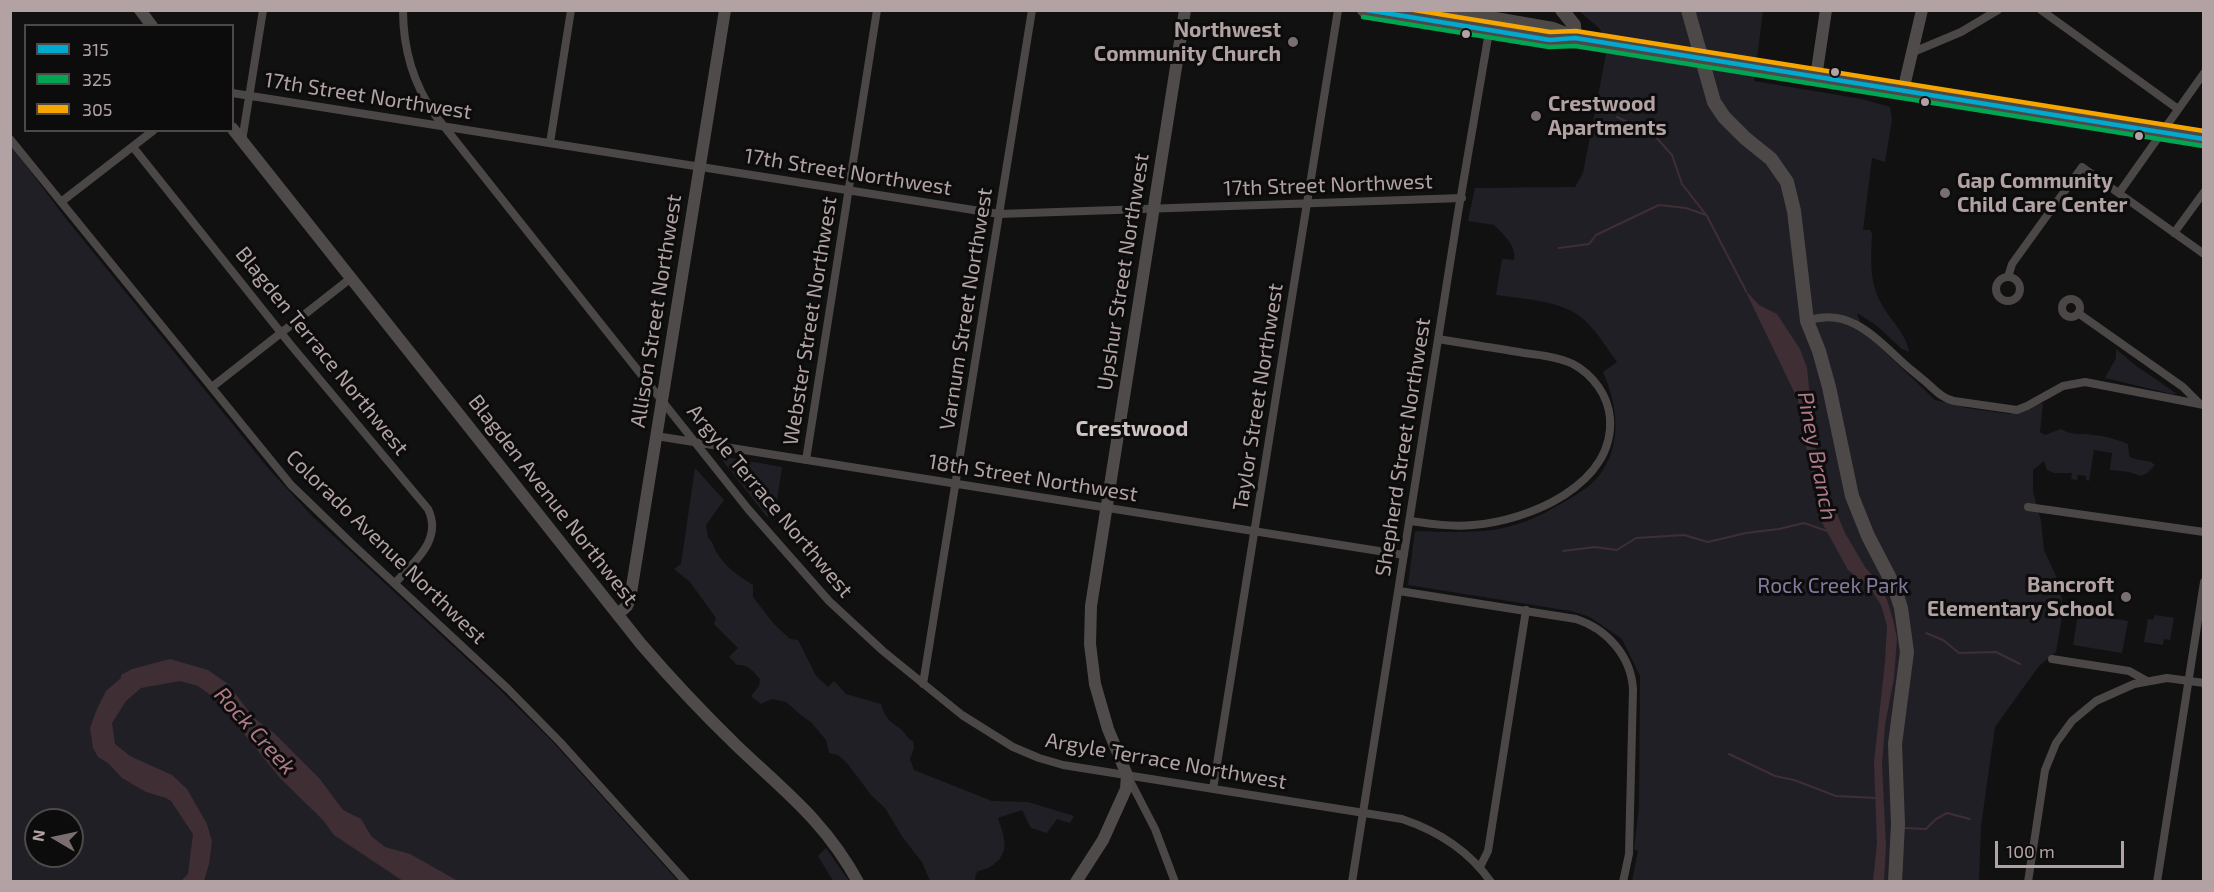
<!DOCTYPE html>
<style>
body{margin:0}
#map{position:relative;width:2214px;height:892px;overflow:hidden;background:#111;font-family:"Exo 2",sans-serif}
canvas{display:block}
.frame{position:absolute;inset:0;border:12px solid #b2a2a3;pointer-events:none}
.legend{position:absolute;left:24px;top:24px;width:210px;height:108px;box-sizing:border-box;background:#0d0c0c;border:2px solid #4f4848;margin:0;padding:8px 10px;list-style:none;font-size:18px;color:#b2a2a3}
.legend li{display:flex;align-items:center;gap:12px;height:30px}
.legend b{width:30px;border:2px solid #4f4848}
.north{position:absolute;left:24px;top:808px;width:60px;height:60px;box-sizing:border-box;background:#0d0c0c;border:2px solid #4f4848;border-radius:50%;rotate:279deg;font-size:16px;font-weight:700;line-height:24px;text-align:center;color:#b2a2a3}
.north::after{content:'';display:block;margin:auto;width:21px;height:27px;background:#7a6f70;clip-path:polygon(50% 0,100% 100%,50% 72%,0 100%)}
.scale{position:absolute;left:1995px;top:841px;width:129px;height:27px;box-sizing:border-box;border:3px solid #b2a2a3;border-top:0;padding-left:8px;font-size:18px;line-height:21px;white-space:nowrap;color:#b2a2a3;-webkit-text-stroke:4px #0d0c0c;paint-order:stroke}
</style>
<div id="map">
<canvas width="2214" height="892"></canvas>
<div class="frame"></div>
<ul class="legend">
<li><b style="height:8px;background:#00a9ce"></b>315</li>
<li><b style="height:8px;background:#00a651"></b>325</li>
<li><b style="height:8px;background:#f7a600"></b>305</li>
</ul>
<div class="north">N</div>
<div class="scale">100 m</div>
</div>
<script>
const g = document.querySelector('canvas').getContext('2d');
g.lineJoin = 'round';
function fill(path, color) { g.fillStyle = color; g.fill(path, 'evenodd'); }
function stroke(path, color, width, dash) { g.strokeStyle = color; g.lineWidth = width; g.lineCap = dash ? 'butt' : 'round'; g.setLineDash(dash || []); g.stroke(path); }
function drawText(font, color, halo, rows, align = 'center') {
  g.font = font + ' "Exo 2",sans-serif'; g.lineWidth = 6; g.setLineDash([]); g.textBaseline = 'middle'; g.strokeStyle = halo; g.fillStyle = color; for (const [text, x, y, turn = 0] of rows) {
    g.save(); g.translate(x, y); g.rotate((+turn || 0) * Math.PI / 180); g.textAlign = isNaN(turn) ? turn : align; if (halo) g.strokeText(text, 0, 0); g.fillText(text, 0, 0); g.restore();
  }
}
fill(new Path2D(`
 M1579,11H1763L1754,81L1862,99L1890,107L1892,120L1885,162L1872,158L1863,230H1870L1872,234C1871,258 1869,282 1881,303C1889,319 1907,334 1909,352L1902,349L1876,325L1857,313L1863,331L1935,400L1967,408L2009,414L2043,403L2040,432L2045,435L2061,429C2071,436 2083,433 2094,435C2106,436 2118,440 2128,444L2129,455L2131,458L2151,462L2155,465L2147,473L2141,476L2129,472L2110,470L2112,453L2094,450L2089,481L2086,480V476L2078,475L2077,480L2071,479L2072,473H2054L2047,470L2044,461L2033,470V492L2041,521L2044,550L2056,576L2062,599V617L2056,652L2039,666L1995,727L1981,826L1979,881H1632L1638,851L1634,849L1639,807L1640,676L1622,639L1590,617L1571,611L1408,585L1415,531C1441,532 1467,533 1493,530C1517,526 1537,518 1557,506C1571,498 1588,489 1598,477C1623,446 1618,406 1603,372L1617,362C1606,347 1594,326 1578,315C1559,301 1519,298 1496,295L1502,259L1514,260C1517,246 1503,234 1494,225L1468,221L1475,188L1575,187L1583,173L1608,44L1599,28Z
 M11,145L63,215L268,468L312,516L496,686L551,740L678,881H11ZM36,820H72V856H36Z
 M2116,349L2135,365L2177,394H2172L2105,378L2116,358Z
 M719,456L782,467L776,508L767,517Z
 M695,468L724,500L706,525L708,538C714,543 713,547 717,553C726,568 739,576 753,585V597L774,624L790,639L798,640L816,676L828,687L834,681L846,694L881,704C888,728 898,721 909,739L913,741L914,748L910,759L914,770L992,801L1028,802L1074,816L1070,823L1057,819L1047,833L1031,828L1022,810L998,818C1004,837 1012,853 990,867C986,870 982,869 977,872L975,878L976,881H930L922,862L903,838L885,808L871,795L847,763L838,755L829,753L826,740L811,722L802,716L786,702L772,699L761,704L751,696L759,686L760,679C753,671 748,664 737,665L729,657L738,648L714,624L716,618L690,582L674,569L681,564Z
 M2078,613L2128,621L2122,653L2073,645Z
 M2155,615L2174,618L2170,640L2164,639L2163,645L2144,642L2148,619L2153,620Z
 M826,848L849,881H833L818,856Z`), '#211f26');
fill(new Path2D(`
 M1745,290L1759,305L1777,314L1800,349L1807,368L1814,436L1821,476L1845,533L1865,567L1878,582L1887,600L1893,620L1897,638L1894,678L1885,725L1882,764L1886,847L1884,881H1873L1877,843L1874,762L1885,662L1887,626L1881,605L1870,588L1848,570L1819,517L1818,498L1808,457L1798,400Z
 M170,659L208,670L228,684L253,717L275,734L319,778L343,810L361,819L371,836L385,847L410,854L458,881H403L334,835L323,820L280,778L216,699L198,686L180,681L141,688L126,701L112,723L115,744L130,756L172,775L187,789L207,824L212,842L209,864L204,881H181L188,874L193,834L171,801L166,798L146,792L122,778L108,763L98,757L93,748L90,728L97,709L106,691L121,678V675L132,669Z`), '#3f2e34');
stroke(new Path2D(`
 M1617,117L1654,135L1672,155L1682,184L1707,216L1746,291
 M1559,248L1589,244L1596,235L1659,205L1686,208L1706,215
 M1563,551L1595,547L1617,550L1636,538L1684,535L1708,542L1746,533L1779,529L1804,523L1827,531
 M1926,633L1943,640L1959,653L1996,652L2020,664
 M1729,754L1775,776L1794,780L1836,796L1877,798
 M1904,828L1926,829L1936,819L1947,813L1970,819`), '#3f2e34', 2);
stroke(new Path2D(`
 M403,10C403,48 414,85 435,115L748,509L829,601L883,651L962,715L1013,747L1039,758L1063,765L1402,819C1438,831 1469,851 1491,882
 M2041,10L2178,109
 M1911,53L1961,32L1998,10
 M232,93L999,214L1462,198
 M10,139L291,485L352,544L508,689L560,742L686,882
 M242,141L263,10
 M550,143L571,10
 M133,147L290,344L428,509C443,540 414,562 395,583
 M2119,193L2204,73
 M61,202L154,130
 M2174,233L2204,192
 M1996 289a12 12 0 1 1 24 0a12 12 0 1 1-24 0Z
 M2008,277L2012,264L2082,167L2204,254
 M2062 308a9 9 0 1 1 18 0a9 9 0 1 1-18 0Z
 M2078,313L2183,387L2200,404
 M1807,321C1846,307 1872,334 1899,359C1908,368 1918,375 1927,383C1935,390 1943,399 1954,401L2017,410L2027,406L2063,386L2085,382L2204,405
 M212,387L351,278
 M656,436L1404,555
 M806,460L877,10
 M2028,507L2204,532
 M1410,521C1431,524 1452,527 1473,525C1528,521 1615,485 1610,418C1608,395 1593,375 1573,364C1558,357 1540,355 1524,353C1496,348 1467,344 1438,339
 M1399,591L1576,619C1607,629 1631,656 1633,689L1629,854L1623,882
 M2052,659L2129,671L2147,681
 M923,684L1032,10
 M1127,775L1155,829L1175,882
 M1213,789L1338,10
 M1480,867L1488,851L1526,610
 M1352,882L1458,213L1490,26
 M2028,882L2045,770L2056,743L2072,721L2096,701L2134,684L2167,678L2204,683
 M2157,882L2204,582`), '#4b4747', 8);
stroke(new Path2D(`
 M140,10L152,26
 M1816,77L1826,10
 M1903,91L1922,10
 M232,128L641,644C671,679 703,713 736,745C784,791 825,821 858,882
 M618,614L627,606L630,599L725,10
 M1076,882L1103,840L1126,789L1127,775L1108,729L1095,684L1090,644L1091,606L1185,10`), '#4f4b4b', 12);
stroke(new Path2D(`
 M1364,10L1550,40L1575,38L1650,50
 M1443,10L1553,29L1573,37
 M1562,10L1574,25L1575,38
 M1688,10L1714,102L1724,117L1745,138L1771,159L1787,182L1794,211L1807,321L1819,351L1829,387L1852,496L1868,536L1894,586L1901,608L1907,652L1895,744L1898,824L1895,882
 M1755,67L2204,139`), '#4e4949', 14);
stroke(new Path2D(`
 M1650,50L1755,67`), '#4e4949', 14);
stroke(new Path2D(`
 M1367,10L1550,40L1575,38L2204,139`), '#00a9ce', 4.5);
stroke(new Path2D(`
 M1363,17L1549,47L1575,46L2203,146`), '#00a651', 4.5);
stroke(new Path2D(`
 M1414,10L1550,32L1576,31L2204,131`), '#f7a600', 4.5);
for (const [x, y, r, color] of [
 [1466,34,5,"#b2a2a3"],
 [1293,42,6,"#7a6f70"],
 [1835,72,5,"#b2a2a3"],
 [1925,102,5,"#b2a2a3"],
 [1536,116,6,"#7a6f70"],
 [2139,136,5,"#b2a2a3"],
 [1945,193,6,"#7a6f70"],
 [2126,597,6,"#7a6f70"]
]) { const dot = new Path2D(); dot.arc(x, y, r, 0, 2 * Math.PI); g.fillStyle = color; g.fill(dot); stroke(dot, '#0d0c0c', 2); }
drawText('bold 21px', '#b2a2a3', '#0d0c0c', [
 ["Northwest",1281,30],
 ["Community Church",1281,54],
 ["Crestwood",1548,104,"left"],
 ["Apartments",1548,128,"left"],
 ["Gap Community",1957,181,"left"],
 ["Child Care Center",1957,205,"left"],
 ["Bancroft",2114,585],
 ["Elementary School",2114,609]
], 'right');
drawText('21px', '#b2a2a3', '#0d0c0c', [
 ["17th Street Northwest",368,96,9],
 ["17th Street Northwest",848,172,9],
 ["17th Street Northwest",1328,185,-2],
 ["Upshur Street Northwest",1123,272,-81],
 ["Varnum Street Northwest",966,309,-81],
 ["Allison Street Northwest",656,311,-81],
 ["Webster Street Northwest",810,321,-81],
 ["Blagden Terrace Northwest",322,351,51],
 ["Taylor Street Northwest",1258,397,-81],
 ["Shepherd Street Northwest",1403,447,-81],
 ["18th Street Northwest",1033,478,9],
 ["Blagden Avenue Northwest",553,500,52],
 ["Argyle Terrace Northwest",770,501,50],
 ["Colorado Avenue Northwest",386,547,44],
 ["Argyle Terrace Northwest",1166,761,10]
]);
drawText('21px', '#84799d', '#0d0c0c', [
 ["Rock Creek Park",1833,586]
]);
drawText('bold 22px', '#cfc3c3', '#0d0c0c', [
 ["Crestwood",1132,429]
]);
drawText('italic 22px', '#ae7988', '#0d0c0c', [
 ["Piney Branch",1817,456,79],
 ["Rock Creek",255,731,48]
]);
</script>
